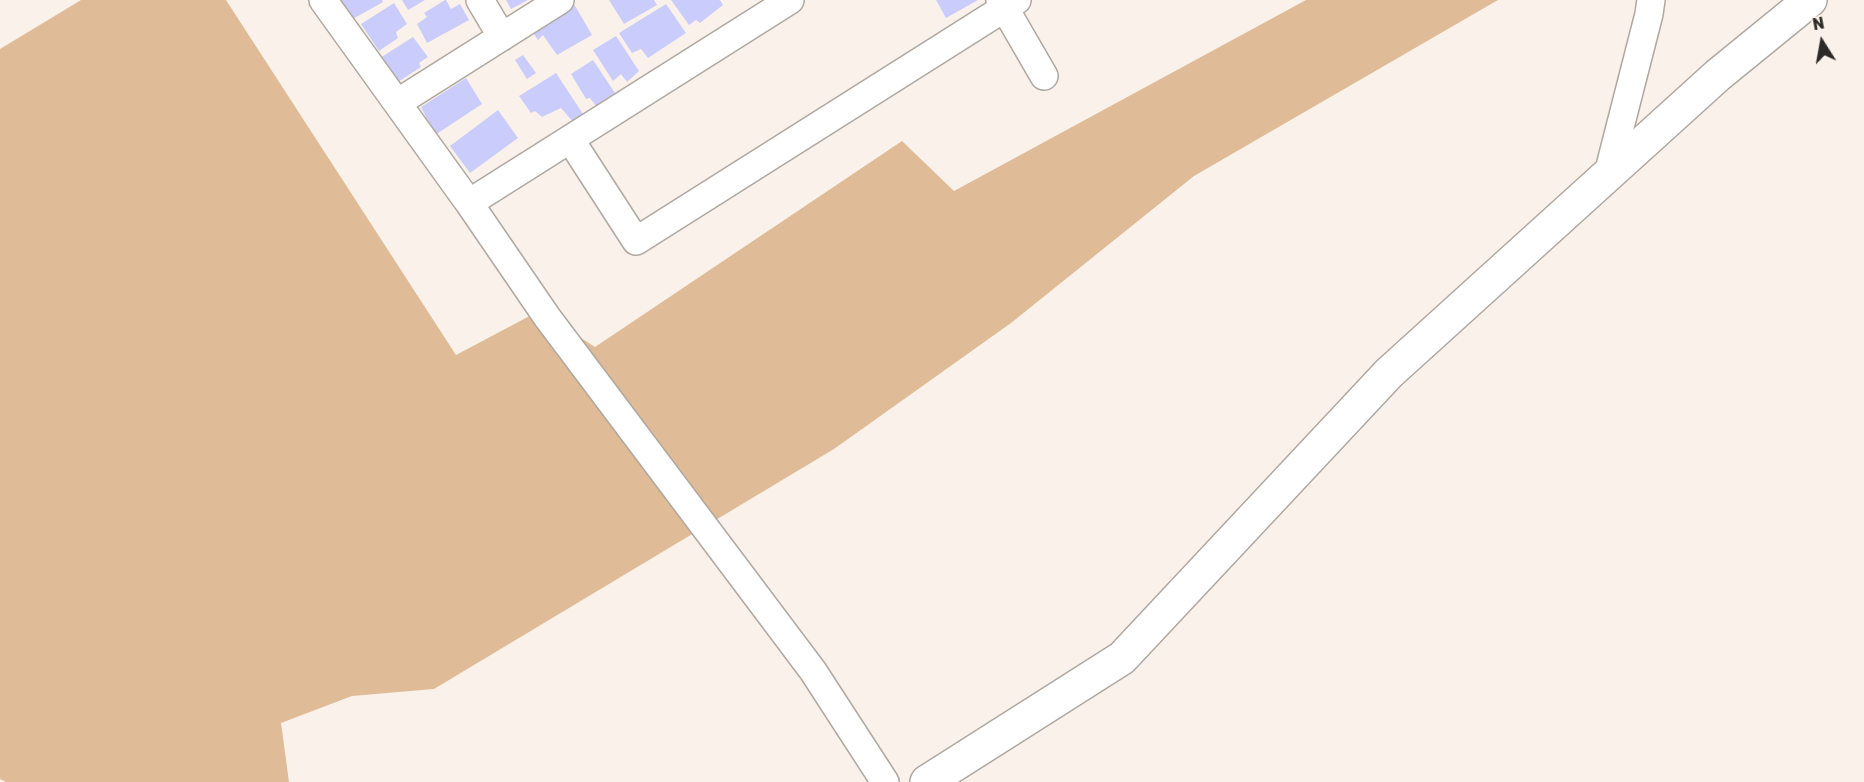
<!DOCTYPE html>
<style>
body{margin:0}
#map{position:relative;width:1864px;height:782px;overflow:hidden;background:#faf2ea;font-family:Rubik,sans-serif}
canvas{display:block}
.north{position:absolute;left:1792px;top:12px;width:60px;height:60px;-webkit-text-stroke:4px #faf2ea;paint-order:stroke;rotate:349deg;font-size:16px;font-weight:700;line-height:24px;text-align:center;color:#2c2926}
.north::after{content:'';display:block;margin:auto;width:21px;height:27px;background:#2c2926;clip-path:polygon(50% 0,100% 100%,50% 72%,0 100%)}
</style>
<div id="map">
<canvas width="1864" height="782"></canvas>
<div class="north">N</div>
</div>
<script>
const g = document.querySelector('canvas').getContext('2d');
g.lineJoin = 'round';
function fill(path, color) { g.fillStyle = color; g.fill(path, 'evenodd'); }
function stroke(path, color, width, dash) { g.strokeStyle = color; g.lineWidth = width; g.lineCap = dash ? 'butt' : 'round'; g.setLineDash(dash || []); g.stroke(path); }
fill(new Path2D(`
 M81,0H226L456,355L539,311L595,347L902,141L954,191L1306,0H1498L1194,176L1011,323L834,449L434,689L352,696L281,723L289,782H6L0,779V49Z`), '#dfbc97');
fill(new Path2D(`
 M340,0H382L383,2L351,20Z
 M402,0H425L408,10Z
 M445,0H446L451,9L460,4L469,20L427,43L417,24L427,17L424,13Z
 M506,0H528L511,9Z
 M609,0H654L657,5L624,24Z
 M671,0H720L723,5L700,23L696,20L689,25Z
 M936,0H978L946,18Z
 M394,3L407,24L396,32L398,38L379,51L361,24Z
 M574,4L592,35L557,55L543,35L538,40L532,31Z
 M666,4L686,33L648,58L641,49L632,53L619,33Z
 M616,36L639,71L627,82L621,74L613,81L593,50Z
 M413,37L428,57L419,63L421,67L398,82L380,58Z
 M523,55L536,73L527,79L515,60Z
 M593,60L615,93L596,106L590,98L586,99L571,74Z
 M556,73L583,114L574,123L561,108L542,117L535,111L531,113L519,96Z
 M466,78L482,104L435,135L421,107Z
 M498,110L518,138L470,173L450,146Z`), '#caccfb');
const minor = new Path2D(`
 M323,0L469,203L547,317L813,671L885,782
 M480,0L502,37
 M1000,0L1044,76
 M397,103L560,0
 M570,139L636,241L1017,0
 M1608,174L1649,14L1651,0
 M469,203L790,0`);
const tertiary = new Path2D(`
 M927,782L1122,658L1389,373L1718,75L1810,0`);
stroke(minor, '#afa8a0', 30);
stroke(tertiary, '#afa8a0', 36);
stroke(minor, '#fff', 27);
stroke(tertiary, '#fff', 33);
</script>
